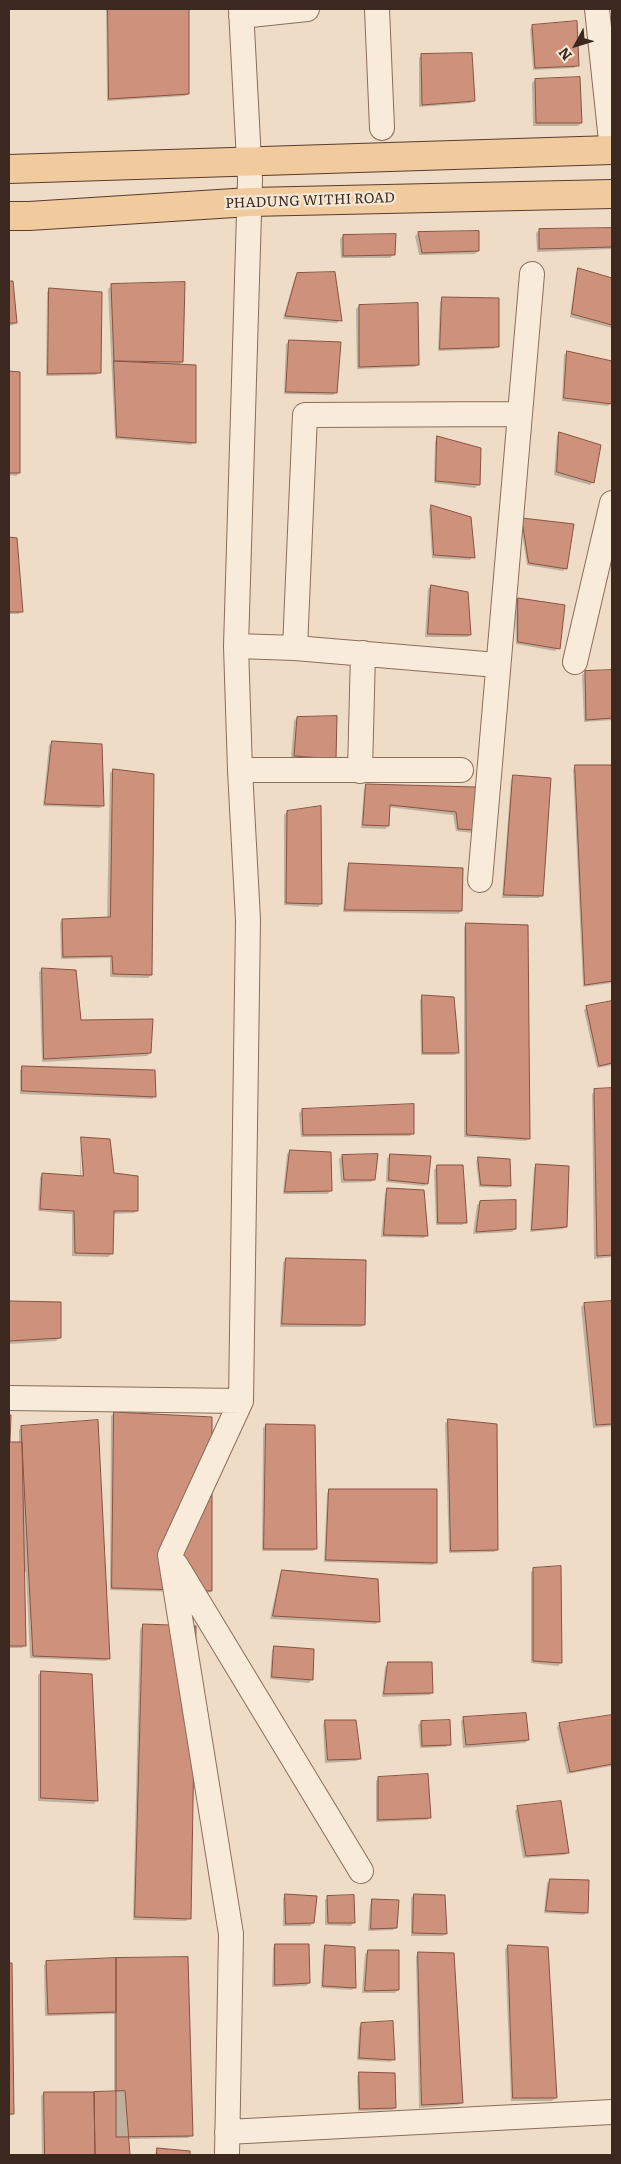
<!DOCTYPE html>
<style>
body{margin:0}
#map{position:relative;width:621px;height:2164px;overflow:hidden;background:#efdcc6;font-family:Literata,serif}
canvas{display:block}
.frame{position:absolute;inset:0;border:10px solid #3b281f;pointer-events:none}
.north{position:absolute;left:551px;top:20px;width:50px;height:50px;-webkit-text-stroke:4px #f6e8d6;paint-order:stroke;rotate:231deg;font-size:14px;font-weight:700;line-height:20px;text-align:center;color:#3b281f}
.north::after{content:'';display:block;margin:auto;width:18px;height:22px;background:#3b281f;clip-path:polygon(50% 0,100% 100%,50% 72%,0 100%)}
</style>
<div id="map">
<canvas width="621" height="2164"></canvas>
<div class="frame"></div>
<div class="north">N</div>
</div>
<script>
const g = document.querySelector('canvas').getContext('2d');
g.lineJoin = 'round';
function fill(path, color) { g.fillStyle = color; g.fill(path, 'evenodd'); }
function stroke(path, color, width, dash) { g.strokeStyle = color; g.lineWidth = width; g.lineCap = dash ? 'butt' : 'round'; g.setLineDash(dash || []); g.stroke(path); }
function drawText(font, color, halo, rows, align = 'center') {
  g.font = font + ' Literata,serif'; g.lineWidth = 4.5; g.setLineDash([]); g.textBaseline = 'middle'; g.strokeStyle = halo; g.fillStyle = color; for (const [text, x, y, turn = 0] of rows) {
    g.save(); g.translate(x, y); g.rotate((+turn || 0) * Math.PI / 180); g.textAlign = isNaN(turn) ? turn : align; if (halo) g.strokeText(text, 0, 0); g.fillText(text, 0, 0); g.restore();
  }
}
fill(new Path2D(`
 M106,9H188V93L185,96L107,101Z
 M532,26L577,65L574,68L533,70L530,29Z
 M422,55L474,100L471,103L419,107V58Z
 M535,80L581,123L578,126H533L532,83Z
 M612,229V249L537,252L536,233L539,230Z
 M478,232V251L475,254L419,255L415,236L418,233Z
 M343,236L393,255L390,258H341L340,239Z
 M579,270L612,279V328L570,317L576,273Z
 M298,274L340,320L337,323L283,319L295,277Z
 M9,282H12L16,323L13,325L9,326Z
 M111,286L182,362L178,366L194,442L191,445L115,439L108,289Z
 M50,289L99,372L96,375L46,376L47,292Z
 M443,299L497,346L494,349L438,351L440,302Z
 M359,306L418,364L415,367L357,369L356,309Z
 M289,341L336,392L333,395L284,394L286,344Z
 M567,352L612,362V388L611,403L608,406L562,401L564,355Z
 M9,372L19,373V473L16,476L9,475Z
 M559,433L593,482L590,485L554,475L557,436Z
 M438,438L478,485L475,488L434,483L435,441Z
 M432,506L473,557L470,560L432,558L429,509Z
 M523,519L566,568L563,571L527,565L520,522Z
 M9,539H16L22,611L19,614H9Z
 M431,586L470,635L467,637H425L428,589Z
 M518,600L558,648L555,651L516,644L515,603Z
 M612,671V720L584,722L582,675L585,672Z
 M297,718L335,758H291L294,721Z
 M52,742L103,805L100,808L43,806L49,745Z
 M576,766L612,767V983L583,987L573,769Z
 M113,770L151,975L148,978L110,977V958L61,959L60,923L62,920L107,919L110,773Z
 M514,777L542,895L539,898H502L511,780Z
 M367,786L475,788V830L472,833L456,831L453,815L388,807V826L385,829L361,828L364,789Z
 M287,812L321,904L318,907L284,905V815Z
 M350,864L461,911L458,914L343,912L347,867Z
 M466,924L529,1138L526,1141L464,1137V927Z
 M42,969L80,1021L150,1053L147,1056L42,1062L39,972Z
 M423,997L458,1052L455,1055H421L420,1000Z
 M612,1002V1065L597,1068L584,1010L587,1007Z
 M23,1067L155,1096L152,1099L20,1094V1070Z
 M612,1089V1257L594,1259L592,1094L595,1091Z
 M302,1110L413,1133L410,1136L301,1137L299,1113Z
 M82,1138L113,1174L137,1211L134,1213L113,1214L111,1254L108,1257L72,1256V1214L38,1211L40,1177L42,1175L80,1177V1140L81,1182H84Z
 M290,1151L330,1191L328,1194H283L287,1154Z
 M342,1156L374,1179L371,1182L341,1183L339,1159Z
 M390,1156L427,1184L424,1186L386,1182L387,1158Z
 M479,1158L510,1185L507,1188L479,1187L476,1161Z
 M537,1165L566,1226L563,1229L530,1232L534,1168Z
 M437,1167L465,1222L462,1225H436L434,1170Z
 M388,1190L426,1235L424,1238L381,1237L385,1193Z
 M480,1202L515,1229L512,1232L473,1234L477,1205Z
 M286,1260L364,1324L361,1327H280L283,1262Z
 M9,1302L60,1303L59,1338L56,1341L9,1344Z
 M612,1302V1426L593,1428L581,1307L584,1304Z
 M114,1413L211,1591L208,1593L110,1590L111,1416Z
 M448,1421L496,1425L497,1549L494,1552L449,1553L445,1423Z
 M266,1425L316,1548L313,1551H262L263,1428Z
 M22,1427L109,1658L106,1661L30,1658L26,1572H23L25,1645L22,1648H9V1444H19V1430Z
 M330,1490L435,1562L433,1565L324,1562L327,1493Z
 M534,1569L561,1663L558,1666L531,1663V1572Z
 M283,1571L379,1621L376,1624L270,1619L280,1574Z
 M143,1626L189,1918L186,1921L133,1920L140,1629Z
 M274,1647L311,1680L309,1683L270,1679L272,1650Z
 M388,1664L432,1693L429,1695L382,1697L385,1667Z
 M41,1672L96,1801L94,1804L38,1801V1675Z
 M612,1716V1766L567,1774L557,1727L560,1724Z
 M464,1718L528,1740L525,1743L463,1748L461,1721Z
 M326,1721L359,1759L356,1761L325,1763L323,1724Z
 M421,1722L449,1744L446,1747L420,1748L418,1725Z
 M379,1778L430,1817L427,1820L376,1822V1781Z
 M518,1808L568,1852L565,1855L523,1858L515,1811Z
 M550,1880L587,1912L584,1915L544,1913L547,1883Z
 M286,1895L313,1923L310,1926H283V1898Z
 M414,1895L446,1933L443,1936H411V1898Z
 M328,1897L353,1923L351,1926L325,1925V1900Z
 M373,1901L396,1927L393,1930L368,1931L370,1904Z
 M276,1945L309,1983L306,1986L272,1987L273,1948Z
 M508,1946L547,1948L555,2098L552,2101H511L505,1949Z
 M326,1947L355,1987L352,1990L321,1988L323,1950Z
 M368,1951L398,1990L395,1993H362L365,1954Z
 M419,1953L461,2103L458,2105L419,2108L416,1956Z
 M187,1958L191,2135L188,2138L127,2139L128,2155H42L41,2096L44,2093L114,2092V2014L45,2016L44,1965L47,1962Z
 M9,1964L11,1965L13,2114L9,2117Z
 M362,2024L393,2059L391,2062L357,2060L359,2027Z
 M360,2073L395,2108L392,2110L358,2111L357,2076Z
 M157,2150L189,2152V2155H154Z`), '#0003');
const building = new Path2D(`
 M108,9H189V94L109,99Z
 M577,21L579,66L535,68L532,25Z
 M472,53L475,101L422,105L421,54Z
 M580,77L582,123H536L535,79Z
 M612,228V247L539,249V229Z
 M479,231V251L422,253L418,232Z
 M396,234L395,255L343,256V235Z
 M578,268L612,278V325L572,314Z
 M335,272L342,321L285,316L297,273Z
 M9,281H13L17,323H9Z
 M185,282L183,362L114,361L111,284Z
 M49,288L102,292L101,373L48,374Z
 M442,297L499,298V347L440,349Z
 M418,303L419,365L359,367V305Z
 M289,340L341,342L337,393L286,392Z
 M567,351L612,361V404L564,398Z
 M114,361L196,365V443L117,437Z
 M9,371L20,372V473H9Z
 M559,432L601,445L594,483L557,472Z
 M437,436L481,448L480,485L436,481Z
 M431,505L471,517L475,558L434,555Z
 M522,518L574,524L567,569L529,563Z
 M9,537L17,538L23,612H9Z
 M431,585L468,592L471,635L428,634Z
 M518,598L565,605L560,649L518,642Z
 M612,670V718L586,720L585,671Z
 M337,716L336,759L294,756L297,717Z
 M52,741L102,744L104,806L45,804Z
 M575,765H612V981L585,985Z
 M113,769L154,774L152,975L113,974L112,956L63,957L62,919L110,917Z
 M513,775L551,778L543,896L504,895Z
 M366,784L476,787V830L458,829L456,812L390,805L389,826L363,825Z
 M321,806L322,904L286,903L287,811Z
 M349,863L463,868L462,911L345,910Z
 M466,923L528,925L530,1139L467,1135Z
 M42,968L76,970L81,1020L153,1019L151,1053L44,1059Z
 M422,995L454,997L459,1053H423Z
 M612,1001V1063L599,1066L586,1006Z
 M22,1066L155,1070L156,1097L22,1091Z
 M612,1088V1255L597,1256L594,1089Z
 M414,1104V1134L303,1135L302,1109Z
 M81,1137L110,1139L114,1173L138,1176V1211H114L113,1254L75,1253L74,1211L40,1209L42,1173L83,1176Z
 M290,1150L331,1152L332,1191L285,1192Z
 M378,1154L375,1180H344L342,1155Z
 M390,1154L431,1156L428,1184L389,1180Z
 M478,1157L510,1159L511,1186L481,1185Z
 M536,1164L569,1166L567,1227L532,1230Z
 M437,1165H463L467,1223H438Z
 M387,1188L424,1190L428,1236L384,1235Z
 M516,1200V1229L476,1232L480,1201Z
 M286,1258L366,1260L365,1325L282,1324Z
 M9,1301L61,1302V1338L10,1341Z
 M612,1301V1424L596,1425L584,1303Z
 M114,1412L212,1417V1591L112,1588Z
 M9,1415H11L10,1442H9Z
 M448,1419L497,1424L498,1550L451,1551Z
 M98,1420L110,1659L33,1656L21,1426Z
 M266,1424L315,1425L317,1549H264Z
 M9,1442H22L26,1646H9Z
 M329,1489H437V1563L326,1560Z
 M561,1566L562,1663L533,1661V1568Z
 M282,1570L378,1579L380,1622L273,1616Z
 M143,1624L196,1626L191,1919L135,1917Z
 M274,1646L314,1649L313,1680L272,1677Z
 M388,1662H432L433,1693L384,1694Z
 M41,1671L92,1674L98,1801L41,1798Z
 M526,1713L529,1740L466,1745L463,1717Z
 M612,1715V1764L570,1772L559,1723Z
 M325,1720H356L361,1759L328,1760Z
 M450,1720L451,1745L422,1746L421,1721Z
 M428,1774L431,1818L378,1820V1777Z
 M561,1801L569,1853L526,1856L517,1806Z
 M550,1879L589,1880L588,1913L546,1911Z
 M285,1894L317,1896L314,1923L286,1924Z
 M414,1894L445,1895L447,1934L413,1933Z
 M354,1895L355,1923H328L327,1896Z
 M372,1899L399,1900L397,1928L371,1929Z
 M275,1944H309L310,1983L275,1985Z
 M325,1945L355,1947L356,1988L323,1986Z
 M508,1945L548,1947L557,2098H513Z
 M368,1950H399V1990L365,1991Z
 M418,1952L454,1953L463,2103L422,2105Z
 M188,1957L193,2136L116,2137V1958Z
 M116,1958V2012L48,2014L46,1961Z
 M9,1963H12L14,2114H9Z
 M393,2021L395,2060L359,2058L361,2023Z
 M359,2072L395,2073L396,2108L360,2109Z
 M125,2091L130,2155H95L94,2092Z
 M44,2092H94L95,2155H45Z
 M157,2148L190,2151V2155H157Z`);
fill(building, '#cd917c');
stroke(building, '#8a5241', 1);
const minor = new Path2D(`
 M377,9L382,128
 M597,9L612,150
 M241,16L307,9
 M236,646L295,648L497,665
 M295,648L305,415L520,414
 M575,662L612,503
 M240,770H461
 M360,771L363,653
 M480,880L532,274
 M9,1398L241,1401
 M176,1565L361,1871
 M227,2132L612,2112
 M227,2155L231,1934L170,1555L241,1401L248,920L240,770L236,646L250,180L241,9`);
const major = new Path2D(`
 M9,169L612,150
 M9,216H29L250,202L612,194`);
stroke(minor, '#8a6d5b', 26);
stroke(major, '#583c2f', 30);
stroke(minor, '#f9ebda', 24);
stroke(major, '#f1ca9e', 28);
drawText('14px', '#3b281f', '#f6e8d6', [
 ["PHADUNG WITHI ROAD",310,201,-2]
]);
</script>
